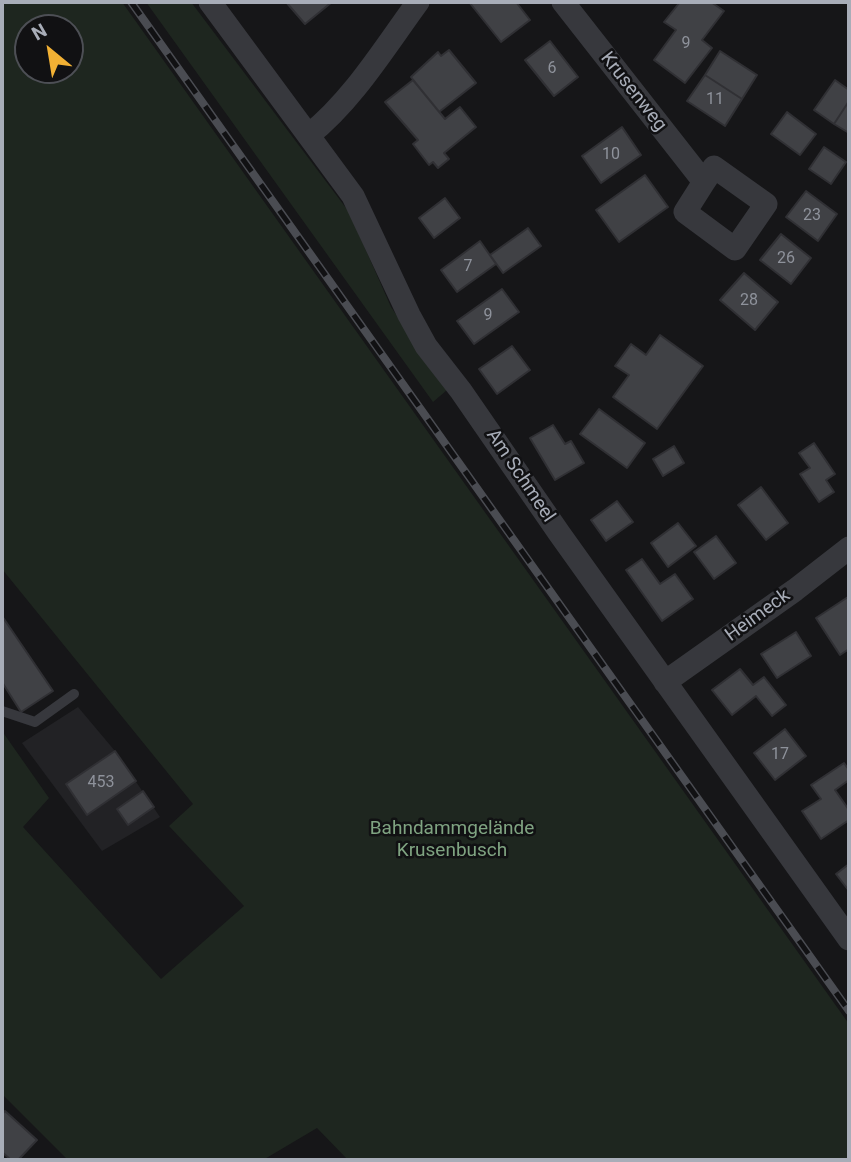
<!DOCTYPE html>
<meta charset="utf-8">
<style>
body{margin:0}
#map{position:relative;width:851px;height:1162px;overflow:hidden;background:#161618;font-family:Roboto,sans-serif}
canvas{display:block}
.frame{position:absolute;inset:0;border:4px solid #a8adb8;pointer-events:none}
.north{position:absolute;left:14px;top:14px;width:70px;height:70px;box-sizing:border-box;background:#111113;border:2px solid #4d4f55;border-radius:50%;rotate:330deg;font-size:19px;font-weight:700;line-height:28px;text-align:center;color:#a8adb8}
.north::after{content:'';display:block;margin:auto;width:24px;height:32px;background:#f2b134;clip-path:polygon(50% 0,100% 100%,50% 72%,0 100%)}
</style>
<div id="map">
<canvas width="851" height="1162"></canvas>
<div class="frame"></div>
<div class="north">N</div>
</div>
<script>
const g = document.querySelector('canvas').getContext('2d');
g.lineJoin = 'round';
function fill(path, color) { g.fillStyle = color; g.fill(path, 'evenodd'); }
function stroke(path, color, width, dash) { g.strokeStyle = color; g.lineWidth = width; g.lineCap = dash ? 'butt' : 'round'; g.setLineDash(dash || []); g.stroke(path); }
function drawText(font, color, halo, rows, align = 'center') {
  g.font = font + ' Roboto,sans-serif'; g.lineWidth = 5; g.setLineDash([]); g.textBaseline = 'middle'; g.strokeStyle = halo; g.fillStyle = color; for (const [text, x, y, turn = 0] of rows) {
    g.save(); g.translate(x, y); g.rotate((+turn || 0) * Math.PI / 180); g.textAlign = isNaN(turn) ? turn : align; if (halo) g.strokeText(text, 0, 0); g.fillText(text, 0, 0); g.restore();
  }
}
fill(new Path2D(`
 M78,707L115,751L160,817L102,851L22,743Z`), '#222225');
fill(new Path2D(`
 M2,2H122L849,1024V1160H348L317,1128L263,1160H68L2,1094V731L49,798L23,827L161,979L244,906L169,826L193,804L2,569ZM28,28H70V70H28Z
 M146,2H191L349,212L391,307L447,390L433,402Z`), '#1e261f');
const building = new Path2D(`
 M286,2H332L305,24Z
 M469,2H516L530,20L501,42Z
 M680,2H711L724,11L702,40L712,48L685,83L654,60L676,30L664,22Z
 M550,41L578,77L554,96L525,60Z
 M449,50L476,83L439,112L411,77L438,52L441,56Z
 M720,51L757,75L742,99L705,75Z
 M705,75L742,99L725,126L687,101Z
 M413,80L445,119L460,107L476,127L444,153L449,159L438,168L433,162L429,165L413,144L418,140L385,102Z
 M835,80L849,90V101L834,124L814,110Z
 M849,101V133L834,124Z
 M787,112L816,134L800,155L771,134Z
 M622,127L641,155L601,183L582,156Z
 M824,147L846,162L831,184L809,169Z
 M645,175L668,207L619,242L596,210Z
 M806,191L837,214L818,241L786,217Z
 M445,198L460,218L434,238L419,218Z
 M528,228L541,246L503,273L490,255Z
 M781,234L811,258L791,284L760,260Z
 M480,241L496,264L457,292L441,270Z
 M744,273L778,302L755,330L720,300Z
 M502,289L519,312L474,344L457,321Z
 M660,335L703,366L657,429L613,397L629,375L615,366L631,344L646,355Z
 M512,346L530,370L497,394L479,369Z
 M599,409L645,443L627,468L580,434Z
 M553,425L565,444L571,441L584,463L555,480L530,438Z
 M814,443L835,474L826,480L834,492L819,502L800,474L810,468L799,453Z
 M674,446L684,463L663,476L653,459Z
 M761,487L788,523L766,540L738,505Z
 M617,501L633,522L606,541L591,520Z
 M678,523L696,546L668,567L651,543Z
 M716,536L736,563L714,579L694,552Z
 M642,559L660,584L675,574L693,599L662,621L626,570Z
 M848,597L849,649L840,655L816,618Z
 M2,616L53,691L21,712L2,682Z
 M796,632L811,656L777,678L761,654Z
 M740,669L753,685L764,677L786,705L772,716L756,696L732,715L712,690Z
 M785,729L806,756L775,780L754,753Z
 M115,751L136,781L87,815L66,784Z
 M844,763L849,770V780L835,790L849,810V820L821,839L802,811L821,799L811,785Z
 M143,791L154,807L128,825L117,809Z
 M849,864V891L836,874Z
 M5,1111L37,1140L18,1160H11L2,1152V1114Z`);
fill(building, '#404145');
stroke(building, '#303034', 2);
stroke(new Path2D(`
 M2,711L35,722L74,694`), '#37383d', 10);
stroke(new Path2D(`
 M210,2L353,196L409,315L426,346L461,391L559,533L849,939
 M563,2L704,182L685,212L735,249L766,204L714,167L704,182
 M309,135C353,100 385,47 418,2
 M665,682L795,590L849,548`), '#37383d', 23);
const rail = new Path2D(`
 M131,2L849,1011`);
stroke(rail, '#4a4c52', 8);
stroke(rail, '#111113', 5, [16]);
drawText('16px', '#8e929b', null, [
 ["9",686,44],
 ["6",552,69],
 ["11",715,100],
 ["10",611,155],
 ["23",812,216],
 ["26",786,259],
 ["7",468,267],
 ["28",749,301],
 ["9",488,316],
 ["17",780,755],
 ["453",101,783]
]);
drawText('19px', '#a8adb8', '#111113', [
 ["Krusenweg",633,92,52],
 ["Am Schmeel",520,476,56],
 ["Heimeck",758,616,-36]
]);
drawText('19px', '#7fa381', '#111113', [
 ["Bahndammgelände",452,829],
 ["Krusenbusch",452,851]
]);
</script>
